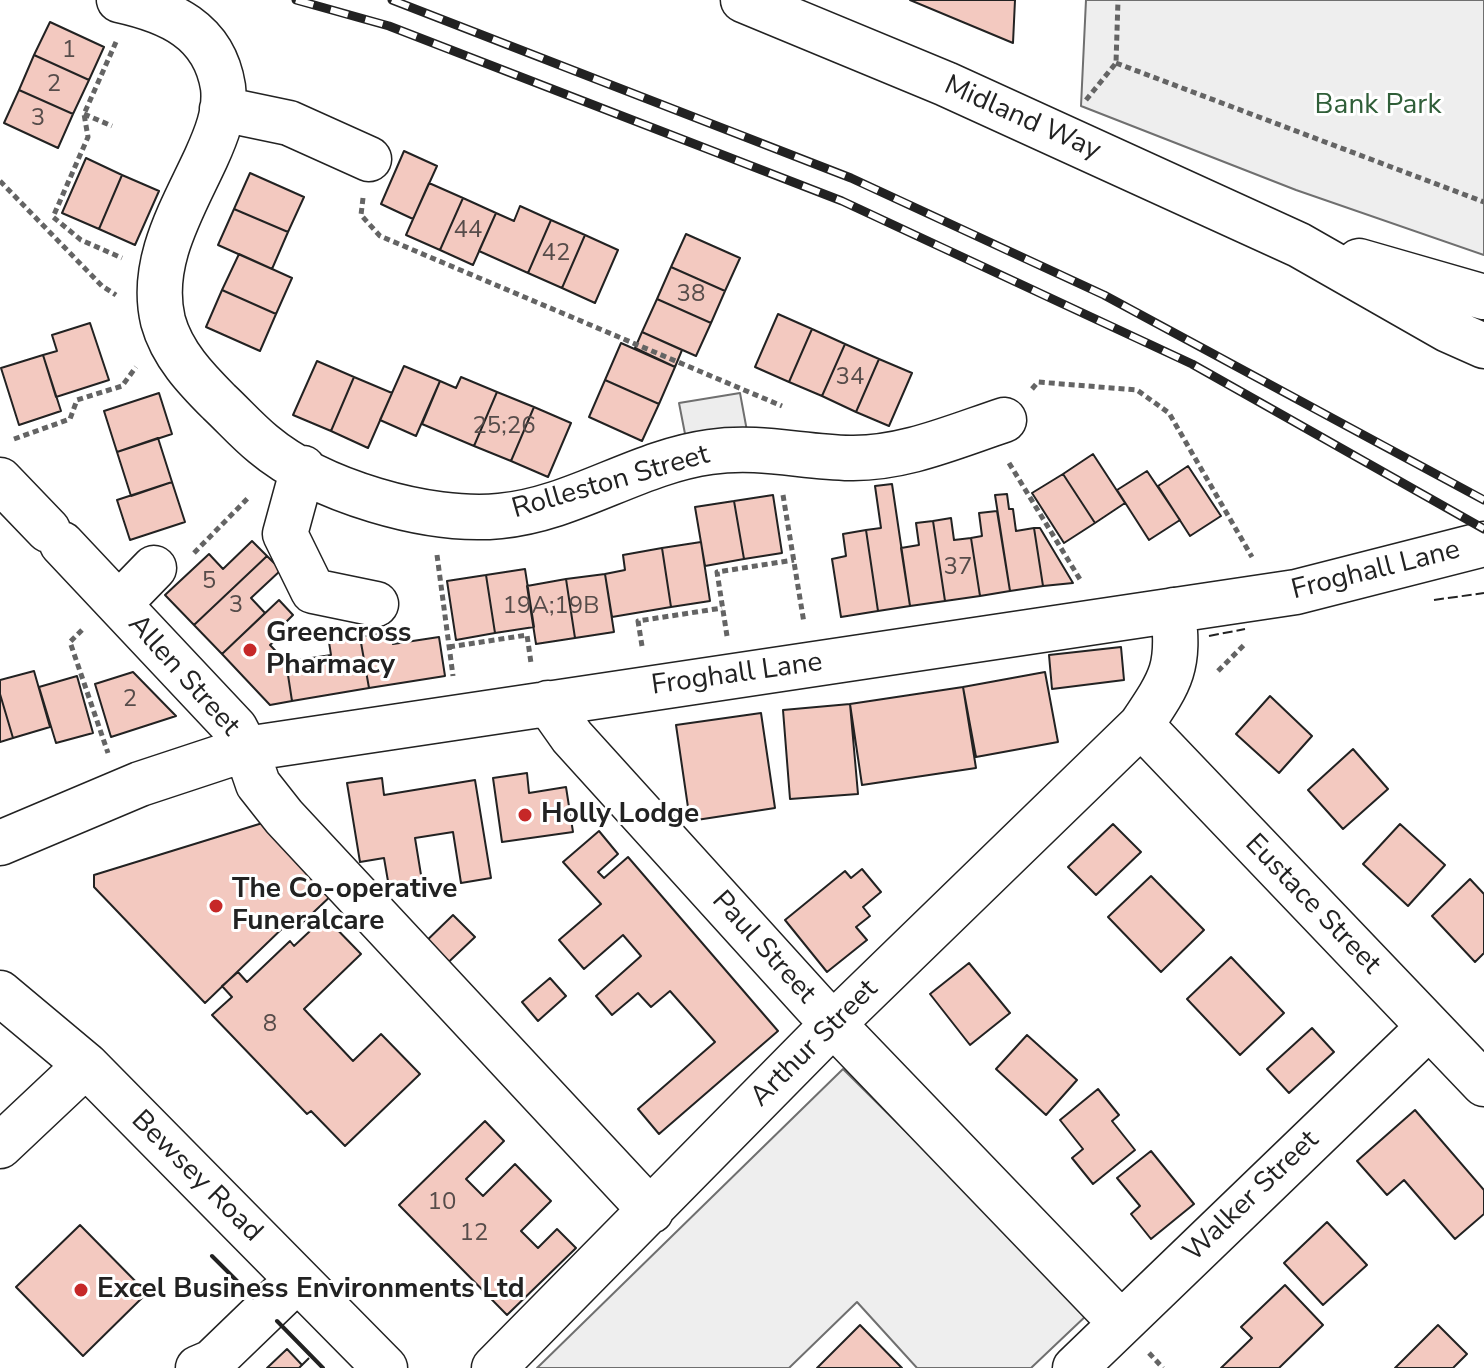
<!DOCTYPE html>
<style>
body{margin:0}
canvas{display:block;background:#fff}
</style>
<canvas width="1484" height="1368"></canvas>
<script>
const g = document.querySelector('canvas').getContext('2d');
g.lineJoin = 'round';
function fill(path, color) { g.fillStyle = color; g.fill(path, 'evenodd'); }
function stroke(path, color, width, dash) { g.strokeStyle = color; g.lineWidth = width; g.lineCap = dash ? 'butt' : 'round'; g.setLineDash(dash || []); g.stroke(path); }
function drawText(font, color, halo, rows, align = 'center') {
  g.font = font + ' "Nunito Sans",sans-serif'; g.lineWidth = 6; g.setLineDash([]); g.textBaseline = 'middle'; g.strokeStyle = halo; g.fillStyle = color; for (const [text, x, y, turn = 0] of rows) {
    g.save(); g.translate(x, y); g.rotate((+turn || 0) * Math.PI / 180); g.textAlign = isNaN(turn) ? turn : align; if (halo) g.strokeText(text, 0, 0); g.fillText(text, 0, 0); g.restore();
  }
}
const green = new Path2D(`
 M1086,0H1484V255L1296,190L1081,106Z
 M843,1069L1089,1313L1031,1368H917L857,1302L789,1368H537Z`);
fill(green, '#eee');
stroke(green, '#6f6f6f', 2);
const parking = new Path2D(`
 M740,393L747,431L686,439L679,403Z`);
fill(parking, '#ededed');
stroke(parking, '#6f6f6f', 2);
const building = new Path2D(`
 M910,0H1015L1013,43Z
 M50,22L104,47L89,80L34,55Z
 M34,55L89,80L73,114L19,90Z
 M19,90L73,114L58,148L4,123Z
 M404,151L437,166L413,219L381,204Z
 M86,158L122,175L99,229L62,213Z
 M250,173L304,197L288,232L234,209Z
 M122,175L159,191L135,245L99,229Z
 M429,183L463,198L440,250L406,235Z
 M463,198L496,213L473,265L440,250Z
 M520,206L551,220L528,273L479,251L496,213L514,221Z
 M234,209L288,232L272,269L218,245Z
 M551,220L585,235L562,288L528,273Z
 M686,234L740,258L725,291L671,267Z
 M585,235L618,250L595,303L562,288Z
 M239,254L292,278L276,314L222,290Z
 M671,267L725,291L711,323L657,299Z
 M222,290L276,314L260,351L206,327Z
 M657,299L711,323L696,356L642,332Z
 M778,314L812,329L789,382L755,367Z
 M90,323L109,380L56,397L43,355L57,351L52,335Z
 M812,329L845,344L822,396L789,382Z
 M642,332L682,350L675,367L635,348Z
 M621,343L675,367L659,404L605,380Z
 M845,344L879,359L856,412L822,396Z
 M43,355L61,411L19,425L1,368Z
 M879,359L912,373L889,426L856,412Z
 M317,361L354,377L331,431L293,415Z
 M404,366L440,381L416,436L380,420Z
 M354,377L392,393L368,448L331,431Z
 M461,377L497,392L474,446L422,424L440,381L456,388Z
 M605,380L659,404L642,441L589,417Z
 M497,392L534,407L511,461L474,446Z
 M159,393L172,434L117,452L104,411Z
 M534,407L571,423L548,477L511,461Z
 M158,438L172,482L131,496L117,452Z
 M1093,454L1125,503L1095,523L1063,474Z
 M1188,466L1221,516L1190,536L1158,486Z
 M1147,471L1180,520L1149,540L1117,490Z
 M1063,474L1095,523L1064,543L1032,493Z
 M172,482L185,522L130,540L117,500Z
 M892,484L910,606L878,611L866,530L881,528L875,486Z
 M1007,494L1009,509H1013L1016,531L1034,528L1043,586L1010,591L995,495Z
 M773,495L782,553L744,559L734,501Z
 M734,501L744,559L705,566L695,507Z
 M997,511L1010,591L980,596L971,538L982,536L979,513Z
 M951,518L954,540L971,538L980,596L945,601L933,521Z
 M933,521L945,601L910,606L901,548L919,545L916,523Z
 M1034,528H1040L1073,583L1043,586Z
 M866,530L878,611L841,617L832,559L846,556L843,534Z
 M252,541L267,556L194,625L165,595L209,554L223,569Z
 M701,542L710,601L671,607L662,548Z
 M662,548L671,607L612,617L605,574L625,570L623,555Z
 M267,556L281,570L251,598L265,613L222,654L194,625Z
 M525,569L534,627L495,633L486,575Z
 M605,574L614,632L575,638L566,579Z
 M486,575L495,633L456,640L447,581Z
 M566,579L575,638L536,644L527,586Z
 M279,600L293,615L280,628L284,633L270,645L286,662L292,701L270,705L222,654Z
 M391,632L393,644L439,637L445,676L369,688L360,637Z
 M360,637L369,688L292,701L286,662L331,655L329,642Z
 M1121,647L1124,680L1052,689L1049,655Z
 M34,671L50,727L13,738L0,694V680Z
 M133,672L176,716L111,737L95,684Z
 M1045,672L1058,742L976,757L963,687Z
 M77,676L93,733L56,743L39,687Z
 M963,687L976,768L862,785L850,704Z
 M0,694L13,738L0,742Z
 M1270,696L1312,736L1279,773L1236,734Z
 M850,704L858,794L790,799L783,710Z
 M761,713L775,808L690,821L676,725Z
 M1353,749L1388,789L1343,829L1308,790Z
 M527,773L529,793L566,787L573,832L502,842L493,778Z
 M382,778L384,795L475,780L491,878L461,883L453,832L415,838L422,881L389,887L384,858L360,862L347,783Z
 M269,821L336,891L298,927L291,920L205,1003L94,887V875Z
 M1113,824L1141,852L1096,895L1068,867Z
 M1400,824L1445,865L1408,906L1363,864Z
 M599,831L618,854L598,872L604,878L628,857L778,1031L659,1134L638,1109L715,1042L670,991L651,1007L638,993L612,1015L596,996L641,956L623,935L584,969L559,940L601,904L563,862Z
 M862,869L881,892L863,907L870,916L856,927L867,940L827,972L785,920L845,871L851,878Z
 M1151,876L1204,930L1161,972L1108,917Z
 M1470,879L1484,894V953L1475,962L1432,916Z
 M453,915L475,937L438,972L417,950Z
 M325,917L361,954L304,1009L353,1061L381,1034L420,1074L345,1146L311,1111L307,1114L212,1015L232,997L222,986L238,972L247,982L290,941L294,946Z
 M1231,957L1284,1013L1240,1055L1187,999Z
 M969,963L1010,1013L970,1045L930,994Z
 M550,978L566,996L538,1021L522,1002Z
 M1312,1028L1334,1052L1289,1093L1267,1069Z
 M1027,1035L1077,1080L1046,1115L996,1069Z
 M1098,1089L1119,1115L1112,1121L1135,1150L1093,1184L1072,1158L1083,1149L1060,1120Z
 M1415,1110L1484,1190V1214L1455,1239L1404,1180L1387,1195L1357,1161Z
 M485,1121L504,1141L466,1179L483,1196L515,1164L551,1201L521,1231L538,1248L557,1229L576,1248L507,1315L399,1205Z
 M1151,1151L1194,1204L1151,1239L1131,1214L1140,1206L1117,1178Z
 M1327,1222L1367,1265L1323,1305L1284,1263Z
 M80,1225L147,1293L83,1356L16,1287Z
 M1285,1285L1323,1325L1279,1368H1221L1252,1338L1241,1327Z
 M860,1325L902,1368H817Z
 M1438,1325L1467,1354L1453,1368H1395Z
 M287,1349L302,1365L299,1368H267Z`);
fill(building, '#f3c9c0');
stroke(building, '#222', 2);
const minor = new Path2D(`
 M119,0C169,11 214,30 223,87C226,112 216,136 206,158C182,210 149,263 163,321C172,354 196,379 219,402C234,416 247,431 263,444C319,491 428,523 500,516C574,509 637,462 710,452C760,445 801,457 850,458C903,459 953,437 1004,420
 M222,109L289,123L369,159
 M303,468L285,534L313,591L376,604
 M0,480L48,530
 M62,544L235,728L246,749L258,784L284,817L651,1211
 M119,604L154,568
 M548,703L572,737L815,1005L1121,1323
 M1141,725L1484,1084
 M0,843L140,784L246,749L1296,592L1484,544
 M0,993L86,1065L385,1368
 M0,1146L86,1065
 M198,1368L212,1362L297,1280
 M494,1368L833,1024L1141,725C1172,679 1180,667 1173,610
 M1075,1368L1429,1027`);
const highway = new Path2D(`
 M743,0L946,84L1299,245L1448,330L1484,346
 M1359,261L1484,297`);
stroke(minor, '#222', 47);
stroke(highway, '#222', 47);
stroke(new Path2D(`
 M116,42L84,114L88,137L53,217L81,240L122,258
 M1116,63L1484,202
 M1086,100L1116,63L1118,0
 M84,114L112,126
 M0,181L102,286L116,295
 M363,198L361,215L380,236L782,406
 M1032,389L1038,382L1137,390L1169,413L1252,557
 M14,439L70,419L77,400L122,386L136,367
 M1009,463L1081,581
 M783,495L804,623
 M194,553L249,497
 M437,555L453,676
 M82,630L70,642L108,753
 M727,636L717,572L794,560
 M642,646L638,621L722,608
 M449,647L527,635L531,663
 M1218,671L1245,644
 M1149,1353L1163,1368`), '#646464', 5, [6, 4]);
stroke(minor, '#fff', 44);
stroke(highway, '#fff', 44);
const rail = new Path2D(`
 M296,0L389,26L842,201L1192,364L1484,529
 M392,0L851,178L1104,295L1484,500`);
stroke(rail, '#222', 9);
stroke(rail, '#fff', 6, [18]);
stroke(new Path2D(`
 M1434,600L1484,593
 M1209,636L1245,629
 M302,1365L311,1356`), '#222', 2, [10, 4]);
stroke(new Path2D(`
 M212,1256L254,1298
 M277,1321L323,1368`), '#222', 4);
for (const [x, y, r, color] of [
 [250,650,8,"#c62828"],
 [525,815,8,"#c62828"],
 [216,906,8,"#c62828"],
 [81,1290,8,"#c62828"]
]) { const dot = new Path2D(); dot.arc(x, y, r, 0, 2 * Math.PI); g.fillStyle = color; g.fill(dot); stroke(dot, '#fff', 3); }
drawText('24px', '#564c4a', null, [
 ["1",69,51],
 ["2",54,85],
 ["3",38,119],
 ["44",468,231],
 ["42",556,254],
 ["38",691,295],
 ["34",850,378],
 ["25;26",504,427],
 ["37",958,568],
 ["5",209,582],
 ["3",236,606],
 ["19A;19B",551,607],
 ["2",130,700],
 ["8",270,1025],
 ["10",442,1203],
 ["12",474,1234]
]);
drawText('28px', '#2f5e38', '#fff', [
 ["Bank Park",1378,106]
]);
drawText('28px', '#222', '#fff', [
 ["Midland Way",1022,119,24],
 ["Rolleston Street",611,483,-16],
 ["Froghall Lane",1376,571,-14],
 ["Froghall Lane",737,675,-8],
 ["Allen Street",183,676,48],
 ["Eustace Street",1312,905,46],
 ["Paul Street",763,948,48],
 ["Arthur Street",815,1044,-45],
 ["Bewsey Road",196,1177,45],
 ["Walker Street",1252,1197,-44]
]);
drawText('bold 28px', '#222', '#fff', [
 ["Greencross",266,634],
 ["Pharmacy",266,666],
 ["Holly Lodge",541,815],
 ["The Co-operative",232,890],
 ["Funeralcare",232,922],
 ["Excel Business Environments Ltd",97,1290]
], 'left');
</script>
